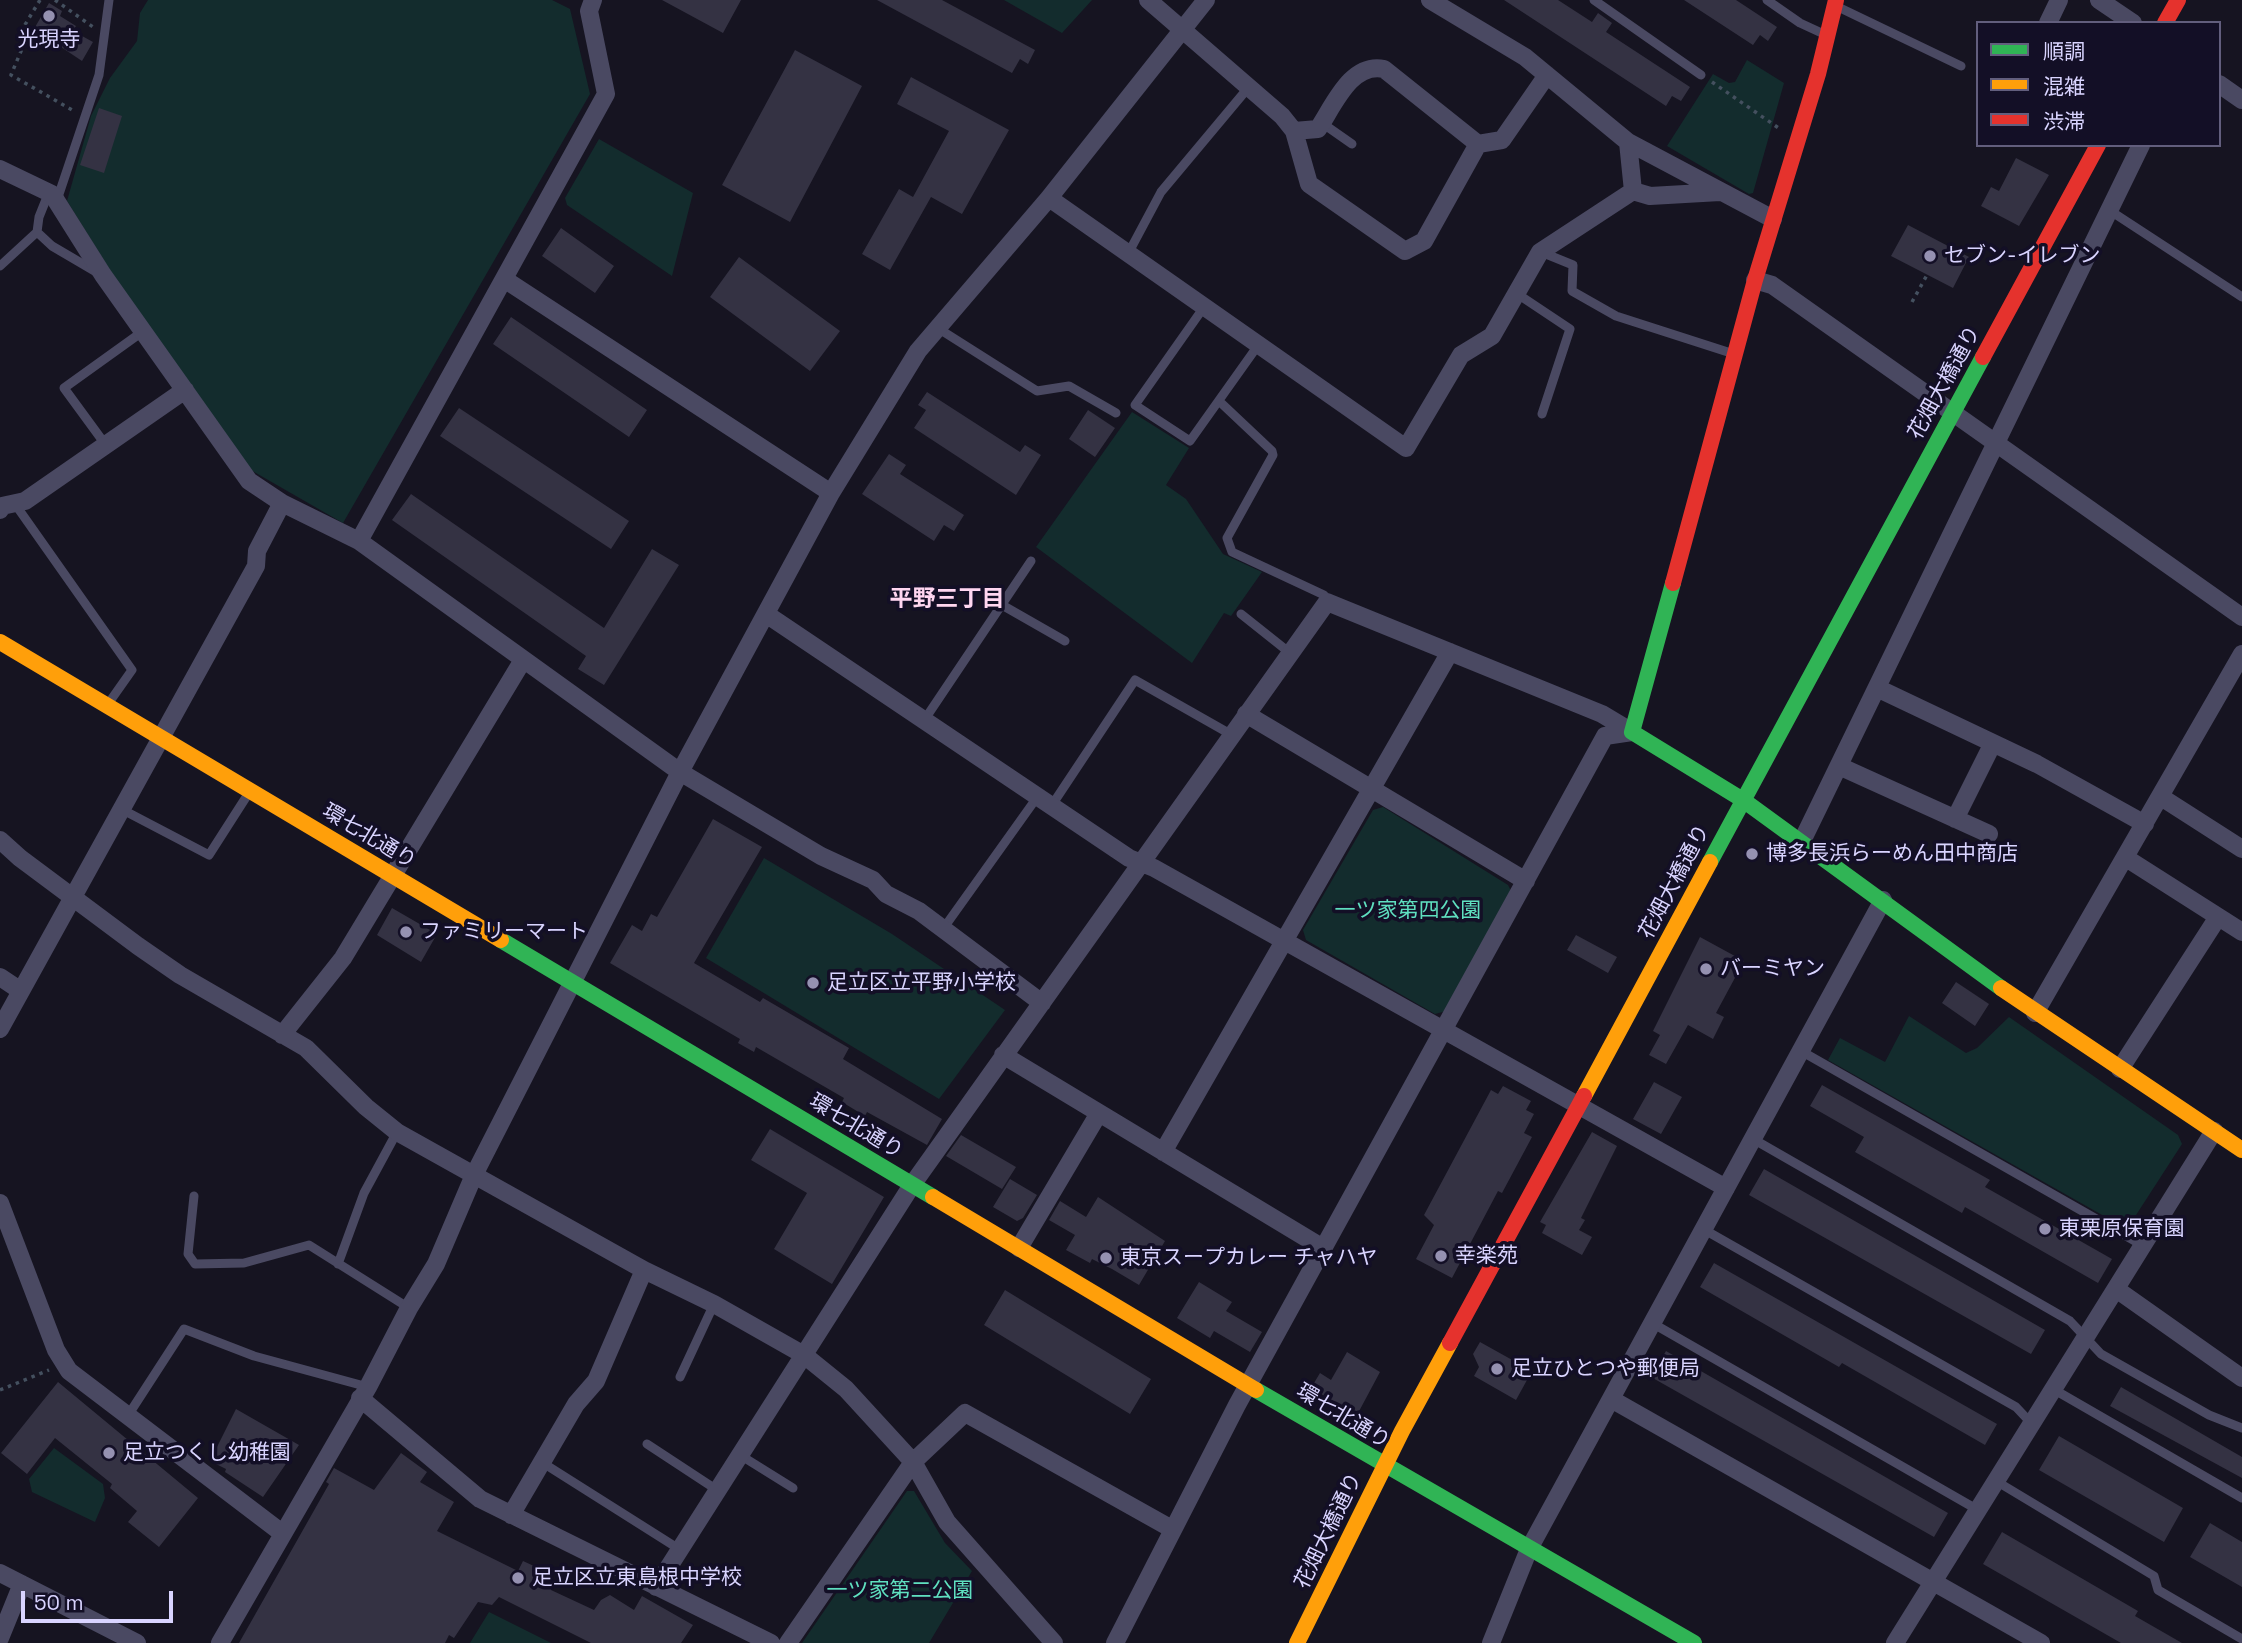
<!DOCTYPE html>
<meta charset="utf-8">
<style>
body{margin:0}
#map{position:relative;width:2242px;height:1643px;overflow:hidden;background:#161421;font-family:"Space Grotesk","Noto Sans JP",sans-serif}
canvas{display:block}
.legend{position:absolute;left:1976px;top:21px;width:245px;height:126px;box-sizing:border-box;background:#130f26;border:2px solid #625e7d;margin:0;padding:9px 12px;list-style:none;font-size:21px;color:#d9d4ff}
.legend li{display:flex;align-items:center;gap:14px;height:35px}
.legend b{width:35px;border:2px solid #625e7d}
.scale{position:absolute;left:21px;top:1591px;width:152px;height:32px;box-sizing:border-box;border:4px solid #d9d4ff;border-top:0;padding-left:9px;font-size:21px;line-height:24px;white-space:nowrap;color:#d9d4ff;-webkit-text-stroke:5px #130f26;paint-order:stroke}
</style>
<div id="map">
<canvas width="2242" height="1643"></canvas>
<ul class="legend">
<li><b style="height:9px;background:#30b455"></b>順調</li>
<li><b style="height:9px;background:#ff9f0a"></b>混雑</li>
<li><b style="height:9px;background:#e5322d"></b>渋滞</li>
</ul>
<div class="scale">50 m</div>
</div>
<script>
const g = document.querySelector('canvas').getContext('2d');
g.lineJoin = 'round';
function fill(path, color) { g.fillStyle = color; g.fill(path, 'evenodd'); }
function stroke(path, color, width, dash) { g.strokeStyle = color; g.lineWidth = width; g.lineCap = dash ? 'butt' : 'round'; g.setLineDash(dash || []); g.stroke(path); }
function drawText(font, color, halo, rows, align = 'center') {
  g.font = font + ' "Space Grotesk","Noto Sans JP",sans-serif'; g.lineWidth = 7; g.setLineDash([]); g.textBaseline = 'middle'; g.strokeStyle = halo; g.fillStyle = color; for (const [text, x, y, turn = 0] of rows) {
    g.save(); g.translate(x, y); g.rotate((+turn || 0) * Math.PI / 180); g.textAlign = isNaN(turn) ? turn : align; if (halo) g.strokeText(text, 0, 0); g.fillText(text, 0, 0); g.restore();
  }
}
fill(new Path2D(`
 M148,0H552L570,9L590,94L343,523L249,469L124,293L67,201L91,116L110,78L137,41L140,13Z
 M1004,0H1092L1062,33Z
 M1747,60L1784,83L1753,193L1749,194L1667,146L1713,74L1729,83L1735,82Z
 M599,139L693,193L672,276L567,205L565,198Z
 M1132,412L1189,448L1166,485L1186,499L1223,554L1262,572L1231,616L1224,613L1192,663L1036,547Z
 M1383,807L1508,885L1512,893L1446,1011L1435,1014L1306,940L1303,930L1373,810Z
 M764,858L892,934L1005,1010L939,1099L706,958Z
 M1909,1016L1966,1053L1977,1048L2009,1017L2178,1135L2182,1144L2127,1229L1828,1060L1840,1038L1885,1062Z
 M54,1448L103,1484L105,1498L95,1522L32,1492L29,1479Z
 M907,1491H914L945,1543L972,1571L929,1643H802Z
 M489,1612L551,1643H470Z`), '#132c2d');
fill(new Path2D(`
 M662,0H741L723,33Z
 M877,0H942L1035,50L1028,64L1020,59L1012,73Z
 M1504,0H1558L1592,22L1598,13L1612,23L1606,32L1690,87L1681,101L1672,96L1666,106Z
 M1684,0H1736L1777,27L1768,41L1760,35L1753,45Z
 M49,3L62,11L60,16L76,26L73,31L93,42L82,61L34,29Z
 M795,50L862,86L790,222L722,185Z
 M911,77L1009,130L962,214L931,197L890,270L862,254L899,189L913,197L949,131L897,104Z
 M99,108L122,116L104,173L80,165Z
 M2016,158L2049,175L2019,226L1981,206L1991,187L1999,191Z
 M1908,225L1969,257L1953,288L1891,256Z
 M561,228L614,266L595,293L542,256Z
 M739,257L840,331L810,371L710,297Z
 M511,317L647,410L629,437L493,344Z
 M927,392L1020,452L1025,445L1041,455L1016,495L914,428L926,410L918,405Z
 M459,408L629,521L611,549L440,436Z
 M1088,410L1115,428L1095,457L1069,439Z
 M889,454L906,465L900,474L964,515L954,531L944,525L934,541L862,494Z
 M411,494L604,628L652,549L679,565L604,685L578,669L586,656L392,520Z
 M713,819L762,847L694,963L760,1002L763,998L849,1048L843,1059L942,1119L927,1145L867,1112L865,1116L842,1102L844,1098L756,1047L754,1052L738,1043L740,1039L610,963L632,925L642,931L651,914L657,917Z
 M392,908L437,934L421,962L377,935Z
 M1576,935L1617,957L1608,973L1567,950Z
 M1700,937L1744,961L1716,1013L1724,1017L1713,1039L1688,1025L1666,1064L1649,1055L1660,1035L1653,1031Z
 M1956,982L1989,1004L1975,1026L1942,1003Z
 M1654,1082L1682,1097L1661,1134L1633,1119Z
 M1822,1085L1990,1180L1985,1187L2112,1259L2098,1283L1965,1207L1962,1213L1855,1152L1864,1137L1810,1106Z
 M1503,1086L1531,1101L1526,1110L1534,1114L1524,1133L1532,1137L1502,1193L1498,1191L1452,1278L1416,1259L1434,1225L1424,1215L1491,1090L1498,1094Z
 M770,1129L884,1197L832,1284L774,1249L807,1193L751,1160Z
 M1592,1132L1617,1146L1581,1218L1585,1220L1579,1230L1592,1237L1582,1255L1542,1233L1546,1225L1540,1222Z
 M961,1135L1016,1167L1002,1189L946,1156Z
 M1764,1169L2045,1330L2031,1354L1749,1195Z
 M1010,1179L1037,1195L1023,1218L1017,1221L993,1207Z
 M1098,1197L1165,1241L1139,1285L1112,1269L1092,1259L1090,1263L1066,1250L1075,1235L1049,1220L1060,1201L1086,1217Z
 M1714,1263L1997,1424L1985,1445L1842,1363L1839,1367L1700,1287Z
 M1199,1282L1232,1302L1226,1311L1262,1332L1250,1352L1214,1331L1210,1338L1177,1318Z
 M1005,1290L1151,1379L1130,1414L984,1325Z
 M1480,1342L1532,1371L1516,1400L1474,1376L1479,1367L1473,1354Z
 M1666,1351L1948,1513L1934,1537L1651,1377Z
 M1347,1352L1380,1372L1357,1415L1311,1388L1320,1373L1331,1380Z
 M58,1382L198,1498L159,1547L128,1522L137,1511L110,1488L112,1484L55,1438L27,1474L1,1453Z
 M2121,1387L2242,1457V1478L2110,1406Z
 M236,1409L299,1445L263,1497L225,1472L226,1469L210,1461Z
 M2059,1436L2183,1508L2164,1542L2039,1470Z
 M401,1453L427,1472L420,1482L454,1502L437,1531L518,1571L523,1561L547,1572L543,1581L551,1585V1590L594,1610L601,1600L610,1595L634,1610L642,1596L693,1625L681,1643H591L499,1597L492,1605L478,1602L454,1638L449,1635L445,1643H239L329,1484L326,1482L334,1468L374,1490Z
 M2210,1523L2242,1542V1587L2190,1557Z
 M2002,1532L2138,1611L2135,1616L2182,1643H2121L1983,1564Z`), '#343243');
stroke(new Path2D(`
 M40,0L23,28L29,32L11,75L74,111
 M55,0L93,27
 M1712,82L1780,129
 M1912,302L1927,275
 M0,1390L49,1370`), '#44505f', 3.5, [3.5, 5]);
stroke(new Path2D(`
 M1594,0L1701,75
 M1767,0L1800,23L1826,35
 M1836,6L1961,66
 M1322,123L1352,144
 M57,200L99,75L109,0
 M2109,210L2242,297
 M37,232L39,217L49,192
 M1129,252L1161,192L1248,88
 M1541,252L1573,265L1572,291L1616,316L1734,354
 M0,266L37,232L52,246L98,273
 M1516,293L1570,329L1542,414
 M1204,307L1135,405L1190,441L1259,344
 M936,327L1037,391L1069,386L1116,413
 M1219,401L1272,451L1273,455L1227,538L1232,552L1324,595L1327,602
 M105,444L64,388L142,332
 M15,504L132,670L108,704
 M1002,605L1065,641
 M1241,614L1290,653
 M925,719L1031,561
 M1052,805L1135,680L1232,735
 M123,810L209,855L250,791
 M943,929L1038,796
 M1801,1051L2142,1245
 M1753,1139L2070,1321L2101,1354L2209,1415L2242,1428
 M194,1196L188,1254L195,1264L244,1263L309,1245L409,1308
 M1703,1229L2016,1407L2032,1424
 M338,1264L364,1193L397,1132
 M1652,1323L1978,1510
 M680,1377L714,1304
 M2053,1389L2242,1498
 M127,1417L184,1329L254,1356L368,1387
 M647,1444L717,1490
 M740,1455L793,1488
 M543,1463L679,1549
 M1996,1481L2154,1576L2158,1590L2242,1639`), '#4a4962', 9);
stroke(new Path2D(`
 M1148,0L1282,116L1294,131L1309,184L1405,251L1424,241L1478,144L1502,140L1547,75
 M1430,0L1525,57L1628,142L1773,219
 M2099,0L2133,23
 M2048,23L2059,0
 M2219,84L2242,100
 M1294,131L1318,129C1334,105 1351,62 1384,69L1478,144
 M0,169L52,194L103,275L249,481L282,503L359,541L680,772L821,856L873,880L886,894L919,911L1042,1003
 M1633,191L1650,196L1720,192
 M1049,198L1406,448L1461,355L1492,336L1540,252L1633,191L1628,142
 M504,279L831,493
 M1755,280L1772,285L2242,617
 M0,510L2,506L25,501L185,390
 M359,541L606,94L589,11L593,0
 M766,614L1129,858L1154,868L1726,1188
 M1877,688L2037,764L2145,824
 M1246,714L1526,881
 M1839,766L1989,834
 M2161,797L2242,849
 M1955,819L1993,743
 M0,840L20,858L138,946L180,975L306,1048L366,1107L397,1132L644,1270L714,1304L804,1355L846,1389L913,1462L947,1522L1054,1643
 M1802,841L2141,145
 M2126,858L2242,932
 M0,977L21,991
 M2035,1013L2242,654
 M0,1029L256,566L257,551L282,503
 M282,1035L343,958L523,660
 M1003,1055L1323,1248
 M2120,1069L2218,917
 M1163,1152L1450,652
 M0,1203L56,1350L69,1371L282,1533
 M1019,1248L1099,1113
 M2116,1289L2242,1378
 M360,1398L480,1499L771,1643
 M1611,1399L2041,1643
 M511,1515L576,1404L596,1381L644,1270
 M0,1573L137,1643
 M656,1587L912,1185L1327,602L1602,714L1632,732
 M0,1638L22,1584
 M220,1643L368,1387L409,1308L436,1264L474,1175L680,772L831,493L918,351L1049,198L1206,0
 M788,1643L913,1462L965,1413L1172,1529
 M1115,1643L1237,1405L1605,736L1632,732
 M1491,1643L1529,1549L1883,900
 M1895,1643L2214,1131`), '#4a4962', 18);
stroke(new Path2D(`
 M1673,583L1632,732L1743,800L2001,988
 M1710,862L1983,357
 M501,940L933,1197
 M1256,1390L1694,1643`), '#30b455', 16);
stroke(new Path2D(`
 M0,642L501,940
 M2001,988L2242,1150
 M1584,1096L1710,862
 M933,1197L1256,1390
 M1297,1643L1402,1431L1450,1343`), '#ff9f0a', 16);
stroke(new Path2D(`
 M2165,23L2178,0
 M1983,357L2098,145
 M1673,583L1755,280L1818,74L1836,0
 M1450,1343L1584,1096`), '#e5322d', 16);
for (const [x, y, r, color] of [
 [49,16,7,"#9591b1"],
 [1930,256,7,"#9591b1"],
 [1752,854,7,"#9591b1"],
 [406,932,7,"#9591b1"],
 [1706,969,7,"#9591b1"],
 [813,983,7,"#9591b1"],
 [2045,1229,7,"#9591b1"],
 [1441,1256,7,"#9591b1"],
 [1106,1258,7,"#9591b1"],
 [1497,1369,7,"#9591b1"],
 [109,1453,7,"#9591b1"],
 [518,1578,7,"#9591b1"]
]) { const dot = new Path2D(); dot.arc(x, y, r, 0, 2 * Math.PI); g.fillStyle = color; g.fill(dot); stroke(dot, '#130f26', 2.5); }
drawText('21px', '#d9d4ff', '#130f26', [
 ["光現寺",49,40,"center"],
 ["セブン-イレブン",1944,256],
 ["博多長浜らーめん田中商店",1766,854],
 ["ファミリーマート",420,932],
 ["バーミヤン",1720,969],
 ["足立区立平野小学校",827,983],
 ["東栗原保育園",2059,1229],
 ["幸楽苑",1455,1256],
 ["東京スープカレー チャハヤ",1120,1258],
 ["足立ひとつや郵便局",1511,1369],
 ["足立つくし幼稚園",123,1453],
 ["足立区立東島根中学校",532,1578]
], 'left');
drawText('21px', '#d9d4ff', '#130f26', [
 ["花畑大橋通り",1945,383,-61],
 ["環七北通り",369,837,31],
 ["花畑大橋通り",1675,882,-62],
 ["環七北通り",856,1127,31],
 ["環七北通り",1343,1417,31],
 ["花畑大橋通り",1329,1531,-64]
]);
drawText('21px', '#5fe0c0', '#130f26', [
 ["一ツ家第四公園",1408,911],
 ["一ツ家第二公園",900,1591]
]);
drawText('bold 23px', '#ffd6f0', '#130f26', [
 ["平野三丁目",947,600]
]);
</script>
